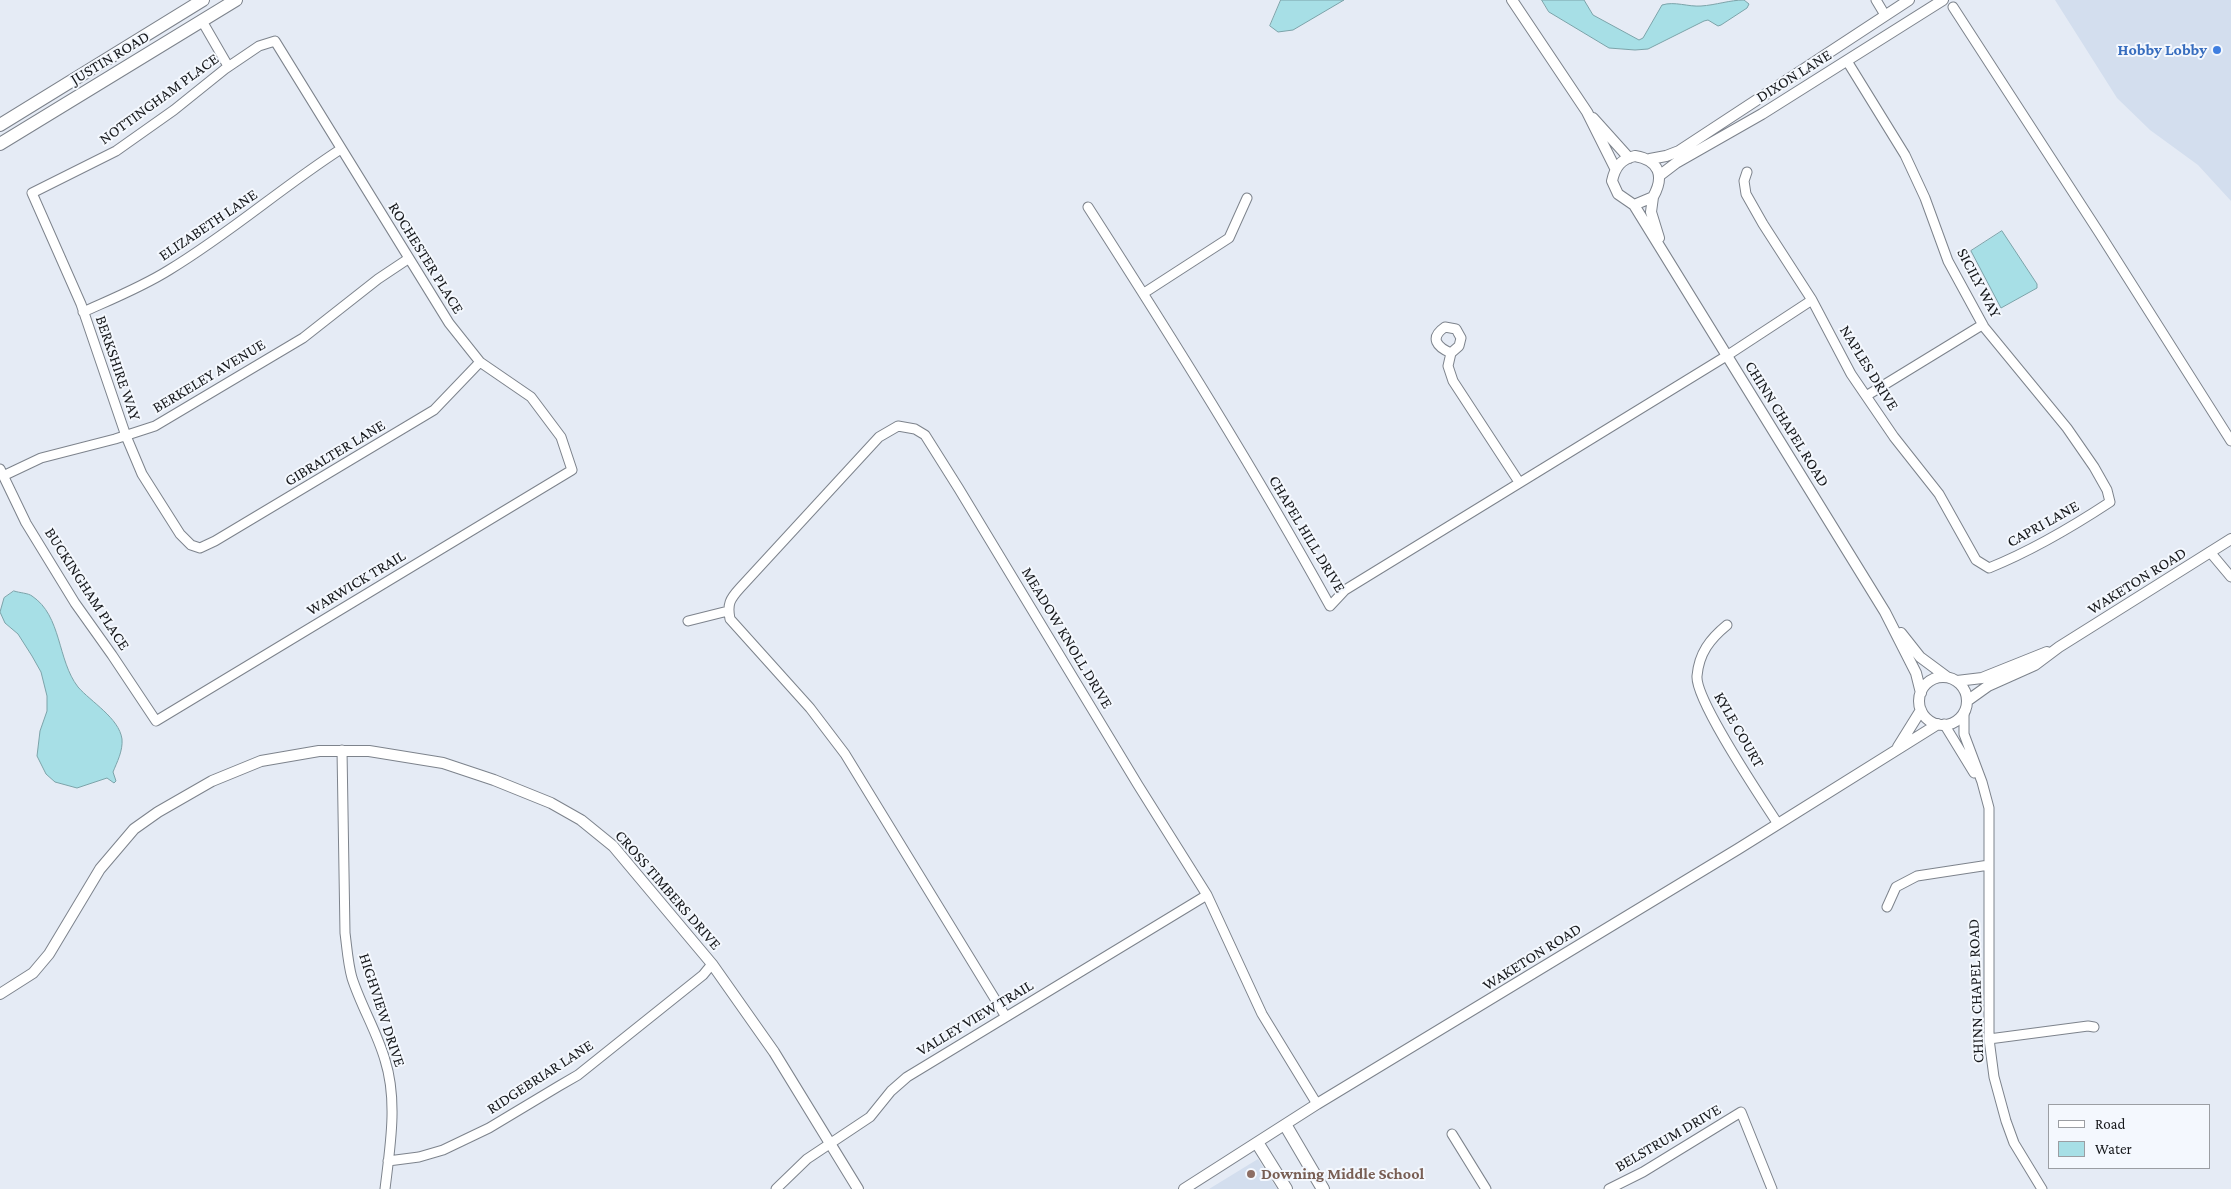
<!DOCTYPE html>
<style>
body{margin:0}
#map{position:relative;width:2231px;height:1189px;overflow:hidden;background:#e5ebf5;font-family:"Crimson Pro",serif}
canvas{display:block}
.legend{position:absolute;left:2048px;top:1104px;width:162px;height:65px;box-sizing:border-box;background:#f4f8fe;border:1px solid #9b9ea3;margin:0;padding:6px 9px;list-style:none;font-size:15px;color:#16181b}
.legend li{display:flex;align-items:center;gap:10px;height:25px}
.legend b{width:25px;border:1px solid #9b9ea3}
</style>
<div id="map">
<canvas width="2231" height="1189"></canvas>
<ul class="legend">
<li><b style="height:6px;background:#fff"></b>Road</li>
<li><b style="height:14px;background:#a7dfe6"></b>Water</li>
</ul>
</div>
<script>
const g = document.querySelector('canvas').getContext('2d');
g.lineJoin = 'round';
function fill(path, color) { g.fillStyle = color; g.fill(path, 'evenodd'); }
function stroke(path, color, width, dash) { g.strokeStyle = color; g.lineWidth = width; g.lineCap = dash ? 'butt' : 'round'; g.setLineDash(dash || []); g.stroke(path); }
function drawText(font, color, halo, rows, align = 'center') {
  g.font = font + ' "Crimson Pro",serif'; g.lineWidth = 4; g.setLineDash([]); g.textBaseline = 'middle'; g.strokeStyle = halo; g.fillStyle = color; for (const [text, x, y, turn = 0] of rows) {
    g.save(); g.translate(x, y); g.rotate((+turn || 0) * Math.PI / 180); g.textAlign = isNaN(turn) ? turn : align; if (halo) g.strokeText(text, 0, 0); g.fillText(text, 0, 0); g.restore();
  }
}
fill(new Path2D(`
 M2055,0H2231V201L2198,165L2150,130L2117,98Z
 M1258,1159L1277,1189H1209Z`), '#d3deee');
const water = new Path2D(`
 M1281,0H1344L1293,30L1278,32L1270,26Z
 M1542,0H1584L1593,15L1639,40L1643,38L1662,5C1675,1 1688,7 1701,6C1716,5 1730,0 1744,0L1749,4L1747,8L1721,25L1718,26L1708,20L1704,21L1648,49L1635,50L1609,48L1549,12Z
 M2002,231L2037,284V288L2001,308L1971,251Z
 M14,591C20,593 28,593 32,596C62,616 57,660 78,687C91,702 119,718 122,739C123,751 117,762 113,772L116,781L114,783L107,778L77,788L55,782L46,774L37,756L40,731L47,711V696L41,672L32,656L18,634L5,623L0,612L4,598Z`);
fill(water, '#a7dfe6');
stroke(water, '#7ca3a9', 1);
const minor = new Path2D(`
 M1876,0L1885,15
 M1953,7L2100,234L2231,441
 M202,21L228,66
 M1747,172L1744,181L1746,194L1763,224L1812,300L1851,374L1894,437L1939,494L1976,560L1989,568C2031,551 2072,527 2110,502L2107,490L2094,467L2067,428L1984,327L1948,261L1925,198L1905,155L1847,61
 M1088,207C1172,338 1255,470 1330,606L1345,590L1728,355L1812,300
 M1144,293L1229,238L1247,198
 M83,312C112,299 142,287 169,270C229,234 282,187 341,149
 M1445,327L1456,329L1461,338L1459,346L1451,353C1437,347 1429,338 1445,327Z
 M1451,353L1448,366L1453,381L1519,482
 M1866,396L1982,325
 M0,469L26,523L75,603L112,655L156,721L572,470L561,437L531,397L480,362L449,323L275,41L259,46L225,69L174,110L116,151L32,193L81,304L126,436L142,474L180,534L191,545L200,548L215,541L434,410L480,362
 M3,476L41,458L115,439L155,426L303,338L378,279L408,259
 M2210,552L2231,577
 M688,621L728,611
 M1727,625C1710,639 1699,653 1697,676C1695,700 1762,799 1778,824
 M1964,713V734L1982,782L1989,808V1039L1994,1077L2006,1121L2014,1143L2042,1189
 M1944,724L1974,773
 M342,750L345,933C347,948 348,964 352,978C361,1006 377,1032 385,1060C398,1101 390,1147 385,1189
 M1887,907L1896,887L1917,876L1989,865
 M1006,1017L845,754L810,708L730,619C727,604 730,599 740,588L879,437L898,426L915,429L925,435L959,489L1138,785L1207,895L1262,1014L1317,1104
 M1989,1039L2088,1026L2094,1027
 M1452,1134L1486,1189
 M388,1161L419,1157L443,1150L489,1128L559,1086L578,1075L703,975L712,964
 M776,1189L807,1159L870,1117L891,1091L907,1077L1207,895
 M1609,1189L1643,1172L1741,1112L1772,1189`);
const tertiary = new Path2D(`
 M1512,0L1587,112L1615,168
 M1593,118L1629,158
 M1635,156C1659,160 1665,176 1653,197L1634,205L1618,194L1612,181C1615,167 1621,159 1635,156Z
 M1650,159L1666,156L1679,151L1909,0
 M1659,176L1676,163L1762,114L1943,0
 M1653,197L1651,212L1659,238
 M1634,205L1885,612L1916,673L1921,693
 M1901,633L1920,657L1947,677
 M1919 701a24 24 0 1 1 48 0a24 24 0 1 1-48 0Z
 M1957,681L1982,678L2047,652
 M1967,701L1988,686L2035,665L2059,647L2231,539
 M1898,747L1921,710
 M0,994L33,973L49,954L100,869L134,829L158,812L212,781L261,761L319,751H369L443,763L494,780L551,803L581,820L613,846L712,964L774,1052L858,1189
 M1184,1189L1317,1104L1738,849L1938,724`);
const secondary = new Path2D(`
 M0,125L203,0
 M0,144L236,0
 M1286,1126L1323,1189
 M1258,1144L1286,1189`);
stroke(minor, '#7d838c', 11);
stroke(tertiary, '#7d838c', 12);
stroke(secondary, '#7d838c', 14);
stroke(minor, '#fff', 9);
stroke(tertiary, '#fff', 10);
stroke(secondary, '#fff', 12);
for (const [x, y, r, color] of [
 [2217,50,5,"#3f7fe0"],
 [1251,1174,5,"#8d6e63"]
]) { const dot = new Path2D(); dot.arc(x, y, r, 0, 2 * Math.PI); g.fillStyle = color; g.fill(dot); stroke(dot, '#f4f8fe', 2); }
drawText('bold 16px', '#366cbe', '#f4f8fe', [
 ["Hobby Lobby",2207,50]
], 'right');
drawText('16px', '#16181b', '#f4f8fe', [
 ["JUSTIN ROAD",110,58,-31],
 ["DIXON LANE",1794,76,-32],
 ["NOTTINGHAM PLACE",159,99,-36],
 ["ELIZABETH LANE",208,225,-34],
 ["ROCHESTER PLACE",426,258,58],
 ["SICILY WAY",1979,283,62],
 ["BERKSHIRE WAY",118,368,71],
 ["NAPLES DRIVE",1869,368,58],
 ["BERKELEY AVENUE",209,376,-31],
 ["CHINN CHAPEL ROAD",1787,424,58],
 ["GIBRALTER LANE",335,453,-31],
 ["CAPRI LANE",2043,524,-29],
 ["CHAPEL HILL DRIVE",1307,534,59],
 ["WAKETON ROAD",2137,581,-32],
 ["WARWICK TRAIL",356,583,-31],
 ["BUCKINGHAM PLACE",87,589,57],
 ["MEADOW KNOLL DRIVE",1067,638,59],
 ["KYLE COURT",1739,730,60],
 ["CROSS TIMBERS DRIVE",668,890,49],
 ["WAKETON ROAD",1532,957,-32],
 ["CHINN CHAPEL ROAD",1976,991,-92],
 ["HIGHVIEW DRIVE",382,1010,72],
 ["VALLEY VIEW TRAIL",975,1018,-31],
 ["RIDGEBRIAR LANE",540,1077,-33],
 ["BELSTRUM DRIVE",1668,1138,-30]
]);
drawText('bold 16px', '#785e54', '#f4f8fe', [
 ["Downing Middle School",1261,1174]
], 'left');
</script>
